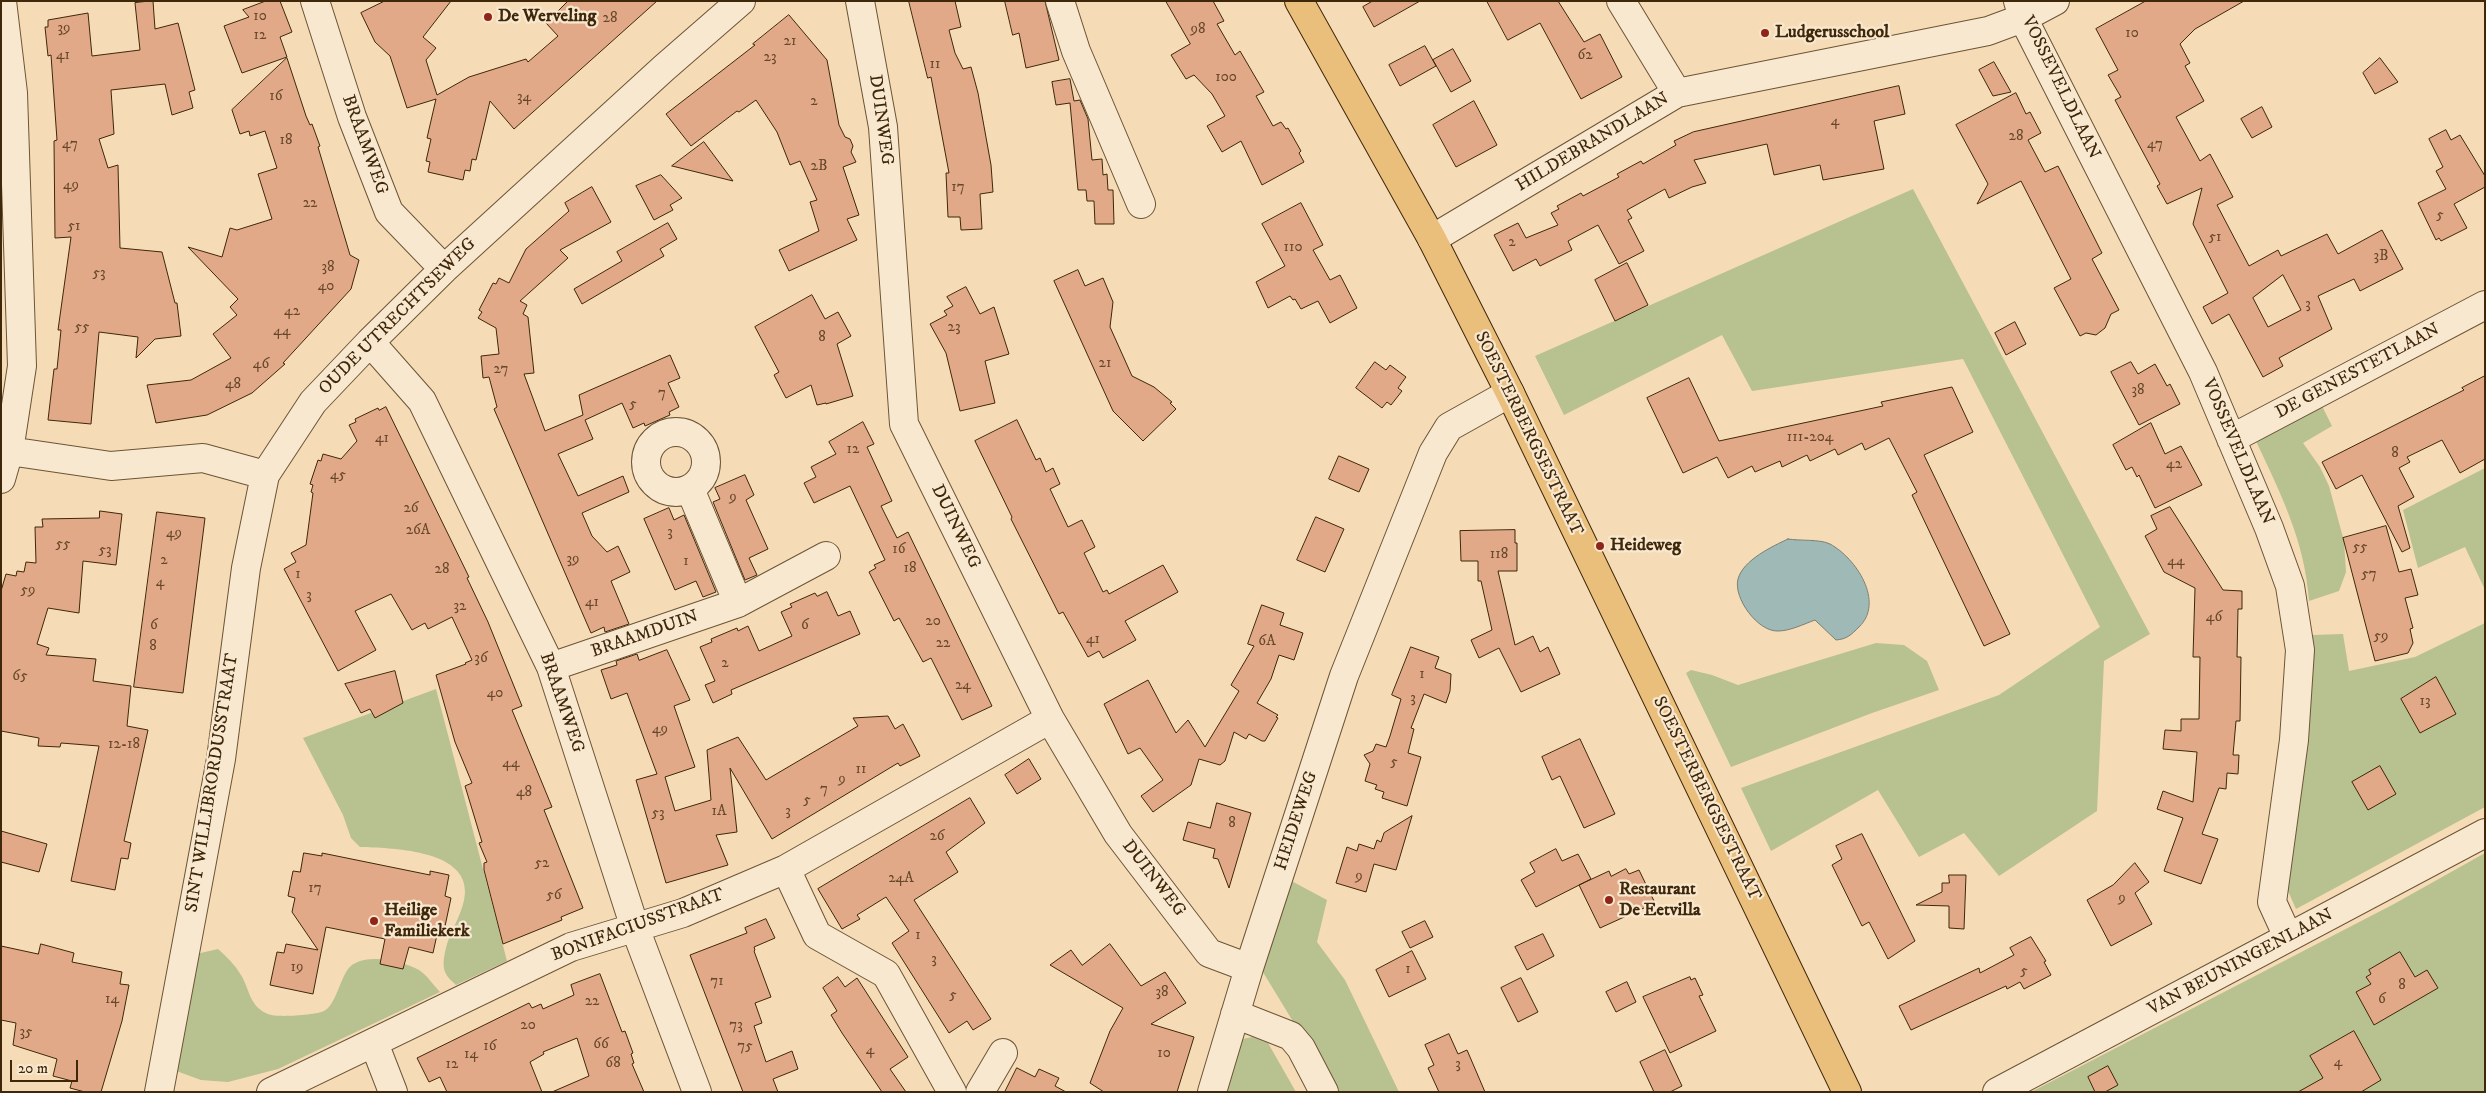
<!DOCTYPE html>
<style>
body{margin:0}
#map{position:relative;width:2486px;height:1093px;overflow:hidden;background:#f5dcb6;font-family:"IM FELL DW Pica",serif}
canvas{display:block}
.frame{position:absolute;inset:0;border:2px solid #3f270a;pointer-events:none}
.scale{position:absolute;left:10px;top:1060px;width:68px;height:22px;box-sizing:border-box;border:2px solid #3f270a;border-top:0;padding-left:6px;font-size:15px;line-height:18px;white-space:nowrap;color:#3f270a;-webkit-text-stroke:4px #f8e8d0;paint-order:stroke}
</style>
<div id="map">
<canvas width="2486" height="1093"></canvas>
<div class="frame"></div>
<div class="scale">20 m</div>
</div>
<script>
const g = document.querySelector('canvas').getContext('2d');
g.lineJoin = 'round';
function fill(path, color) { g.fillStyle = color; g.fill(path, 'evenodd'); }
function stroke(path, color, width, dash) { g.strokeStyle = color; g.lineWidth = width; g.lineCap = dash ? 'butt' : 'round'; g.setLineDash(dash || []); g.stroke(path); }
function drawText(font, color, halo, rows, align = 'center') {
  g.font = font + ' "IM FELL DW Pica",serif'; g.lineWidth = 4.5; g.setLineDash([]); g.textBaseline = 'middle'; g.strokeStyle = halo; g.fillStyle = color; for (const [text, x, y, turn = 0] of rows) {
    g.save(); g.translate(x, y); g.rotate((+turn || 0) * Math.PI / 180); g.textAlign = isNaN(turn) ? turn : align; if (halo) g.strokeText(text, 0, 0); g.fillText(text, 0, 0); g.restore();
  }
}
fill(new Path2D(`
 M1913,189L2150,634L2104,661L2097,811L1999,876L1964,833L1919,857L1878,790L1771,851L1741,788L1999,695L2100,627L1963,359L1752,391L1722,335L1564,415L1535,356Z
 M2321,404L2332,426L2303,443L2320,467L2329,486L2344,541L2346,572L2339,591L2309,601C2305,541 2280,492 2255,439Z
 M2485,468V590L2465,547L2418,568L2403,510Z
 M2485,623V807L2296,909L2284,882L2313,649L2312,635L2343,634L2349,671L2415,657Z
 M1876,643L1904,645L1927,661L1939,690L1872,713L1731,767L1686,673L1691,670L1712,675L1738,685Z
 M436,689L507,961L456,985C453,982 448,978 446,974C441,965 445,952 447,944C452,928 464,911 465,893C467,849 389,848 360,847L351,838L343,815L303,738Z
 M2485,853V1092H2031L2394,904Z
 M1284,877L1327,900L1317,942L1345,980L1399,1092H1336L1258,964Z
 M218,949C227,957 235,965 241,975C250,990 249,1006 268,1014C276,1018 316,1015 324,1011C335,1006 340,980 348,969C362,951 403,961 419,970C427,975 434,986 440,992L278,1069L228,1082L201,1080L171,1069L192,955Z
 M1252,1037L1268,1043L1296,1092H1220L1233,1041Z`), '#b8c190');
const water = new Path2D(`
 M1788,539C1800,541 1820,539 1830,544C1856,558 1885,602 1859,627C1851,635 1847,639 1836,640L1815,620C1804,624 1790,631 1778,631C1758,632 1733,598 1738,579C1743,560 1773,546 1788,539Z`);
fill(water, '#9fb9b7');
stroke(water, '#797f72', 1);
const building = new Path2D(`
 M153,1L155,29L178,23L195,90L189,92L193,108L172,115L165,84L111,90L114,134L99,139L108,168L118,165L120,248L162,252L175,303H177L181,336L155,339L136,358L138,337L99,332L91,424L48,420L54,369H57L61,330H58L71,237L55,238L54,141L57,140L51,55L48,56L45,27H48V20L88,13L92,56L140,50L135,3Z
 M266,1H280L292,32L280,37L287,57L242,73L224,26L249,17L243,10Z
 M385,1H451L423,37L436,48L426,60L437,95L469,77L526,59L528,62L558,36L546,23L568,1H657L514,129L490,101L476,160L472,159L470,171L465,170L463,180L428,172L430,162L426,161L431,139L427,138L436,99L407,108L390,56L375,42L361,13Z
 M909,1H955L961,27L949,30L955,53L963,69L971,67L978,93L991,165L993,192L980,194L982,229L961,230L960,217H948L946,173H949L931,77L928,78Z
 M1005,1H1045L1059,60L1026,68L1019,33L1013,35Z
 M1166,1H1213L1224,21L1217,24L1235,55L1240,51L1264,92L1256,96L1273,126L1281,122L1286,129L1288,128L1301,151L1299,153L1304,162L1262,185L1241,141L1222,152L1207,126L1225,116L1212,94L1194,75L1186,79L1171,55L1190,44Z
 M1373,1H1420L1374,27L1363,7Z
 M1487,1H1558L1584,42L1600,34L1622,77L1581,99L1540,23L1508,40Z
 M2146,1H2244L2195,29L2180,44L2190,63L2185,66L2204,101L2176,117L2200,161L2210,154L2233,197L2217,205L2249,266L2278,250L2281,256L2327,234L2338,254L2382,230L2403,269L2360,291L2354,279L2318,296L2332,329L2279,358L2283,366L2263,377L2229,314L2212,324L2203,307L2228,293L2193,224L2202,188L2167,204L2157,186L2160,184L2115,100L2121,97L2108,75L2118,70L2096,29ZM2283,275L2301,310L2268,327L2253,298Z
 M789,15L827,60L839,125L845,137L850,139L853,146L851,152L856,162L843,167L859,215L847,219L857,240L789,271L779,250L819,231L810,202L817,200L800,161L790,165L777,132L756,100L739,112L737,111L691,146L666,114L755,45L753,44Z
 M1425,46L1436,66L1400,86L1389,65Z
 M1453,49L1471,81L1451,92L1433,60Z
 M287,58L306,116L310,125L312,124L320,146L318,147L350,255L359,260L351,289L283,363L285,364L252,393L207,415L156,423L147,385L191,380L231,358L213,334L237,315L230,307L238,299L188,247L222,257L230,228L237,230L272,219L258,174L277,168L265,131L250,136L249,131L240,134L232,110Z
 M2380,58L2398,82L2375,94L2363,73Z
 M1994,62L2011,92L1993,96L1979,70Z
 M1070,79L1074,101L1080,100L1088,119L1092,160L1102,159L1103,175L1107,174L1108,190H1113L1114,224H1095L1094,201H1087L1086,190H1078L1070,103L1056,105L1052,82Z
 M1899,86L1905,114L1874,121L1884,169L1823,180L1820,165L1774,175L1767,144L1694,160L1706,183L1692,187L1669,198L1665,189L1627,210L1632,218L1628,220L1644,251L1619,264L1598,225L1568,241L1572,250L1540,266L1536,259L1513,271L1494,235L1518,223L1526,238L1558,225L1551,213L1559,209L1557,206L1581,193L1583,196L1600,187L1619,177L1617,174L1641,161L1643,164L1676,145L1674,141L1693,132Z
 M2016,93L2026,114L2030,112L2041,133L2028,140L2045,172L2058,166L2102,253L2092,259L2119,310L2111,314L2105,328L2096,335L2086,333L2080,336L2054,288L2071,279L2021,181L1977,204L1988,184L1956,125Z
 M1474,101L1497,145L1456,167L1433,125Z
 M2262,107L2272,127L2252,138L2241,119Z
 M2446,130L2451,140L2460,135L2485,176V187L2454,204L2467,228L2441,241L2439,238L2436,240L2418,203L2446,189L2436,171L2443,167L2429,139Z
 M704,142L733,181L672,166Z
 M661,175L682,198L670,205L673,210L654,220L636,186Z
 M592,187L611,222L560,250L568,258L520,301L527,305L523,314L528,317L534,373L524,374L545,431L583,415L579,395L670,355L680,378L668,383L679,407L669,412L670,415L645,426L644,423L633,428L622,403L585,420L593,439L558,454L578,496L623,476L629,492L582,513L592,536L607,552L618,546L630,572L611,581L629,624L605,632L604,627L591,633L494,409L497,407L489,377L483,378L481,356L499,354L496,328L478,318L482,312L479,310L493,283L496,284L499,278L509,283L526,249L569,211L565,203Z
 M1301,203L1323,245L1313,250L1330,280L1340,275L1357,308L1330,323L1318,301L1301,309L1295,299L1293,300L1290,296L1268,308L1256,282L1285,266L1262,224Z
 M668,223L677,239L660,249L664,256L582,304L574,289L622,261L617,252Z
 M1627,263L1648,305L1615,321L1595,280Z
 M1078,270L1085,286L1103,278L1113,302L1110,327L1132,376L1154,387L1172,402L1170,403L1176,409L1143,441L1113,411L1054,281Z
 M966,287L980,314L994,307L1009,354L985,361L995,403L960,411L946,353L930,324L947,315L944,311L953,306L947,297Z
 M812,295L825,319L838,312L851,336L837,344L853,396L826,404V403L817,405L811,385L786,398L774,375L779,372L755,327Z
 M2015,322L2026,344L2006,355L1995,333Z
 M1375,362L1386,370L1390,365L1406,377L1398,388L1402,391L1391,405L1387,402L1382,408L1356,388Z
 M2131,362L2138,374L2155,364L2167,386L2170,384L2180,404L2139,425L2111,372Z
 M2485,376V459L2460,473L2442,440L2407,457L2410,462L2399,468L2414,497L2398,506L2410,548L2402,552L2362,475L2336,489L2322,462L2464,390L2462,388Z
 M1689,378L1719,441L1883,406L1881,402L1952,387L1973,432L1924,455L2010,634L1984,646L1912,495L1917,492L1889,438L1865,450L1862,443L1838,455L1835,449L1810,461L1807,455L1782,467L1780,461L1755,472L1752,466L1728,478L1717,457L1683,473L1647,398Z
 M386,407L469,577L467,578L488,622L522,706L512,710L552,807L544,810L583,908L561,917L562,920L503,944L484,870V863L487,862L479,843L482,842L465,786L472,783L455,742L436,675L466,664L465,663L472,660L452,617L428,629L425,623L412,630L391,594L355,611L376,650L338,671L284,569L296,562L291,553L306,545L313,493L311,492L313,485L310,484L318,460L321,461L323,454L341,459L357,441L349,425L356,422L355,419L378,408L379,410Z
 M1017,420L1036,460L1040,458L1046,472L1053,468L1060,484L1050,489L1068,527L1082,520L1095,547L1084,553L1103,592L1107,590L1109,594L1163,565L1178,592L1125,621L1136,640L1103,658L1099,651L1088,657L1063,612L1059,614L1011,519L1012,517L975,441Z
 M863,422L874,444L867,447L892,501L881,506L897,538L908,532L992,706L962,720L931,658L923,662L899,618L894,621L869,572L876,568L874,565L885,560L850,486L814,503L804,483L816,477L811,467L836,454L829,442Z
 M2151,423L2165,454L2181,446L2202,485L2155,508L2139,475L2137,477L2132,467L2126,470L2113,445Z
 M1339,456L1369,469L1359,492L1329,479Z
 M745,475L754,495L746,500L768,549L749,558L757,575L745,580L713,502L720,499L715,488Z
 M2170,507L2223,590L2242,591V609H2238L2237,657H2241L2240,721H2236L2233,755H2239L2238,774L2227,773L2226,789L2219,788L2202,834L2218,839L2201,884L2164,871L2183,818L2157,809L2163,791L2193,802L2197,752L2163,749L2165,730L2181,731V719H2199L2200,657H2193L2195,588L2164,572L2145,536L2157,529L2151,516Z
 M669,508L674,520L684,515L716,592L703,597L696,581L675,590L644,519Z
 M100,511L122,514L116,565L83,561L79,613L48,608L37,644L49,648L46,655L96,659L93,681L131,686L127,726L148,730L124,841L131,843L128,859L121,858L115,890L71,881L99,746L61,743L60,747L38,746L39,738L1,731V591L6,574L16,576L17,571L24,572L26,562L36,563L35,527H43L42,519L99,518Z
 M157,512L205,518L183,693L134,687Z
 M1316,517L1344,529L1325,572L1297,560Z
 M2386,526L2399,572L2411,569L2418,595L2405,598L2413,628L2410,629L2413,643L2408,653L2375,661L2343,538Z
 M1515,530V543H1517V571H1498L1515,645L1533,636L1540,652L1548,647L1560,674L1521,692L1499,648L1479,658L1471,640L1492,630L1481,581H1478V561H1461L1460,531Z
 M827,592L838,616L850,611L860,634L731,690L732,694L713,703L705,685L715,681L700,647L712,642L711,639L737,628L738,631L748,626L759,651L792,636L781,612L792,607L790,604L815,593L817,596Z
 M1262,605L1284,613L1280,625L1303,633L1294,660L1279,655L1271,679L1257,703L1278,715L1276,717L1278,718L1265,741H1262L1249,734L1246,739L1234,732L1225,761L1220,765L1199,759L1191,785L1153,812L1141,796L1163,780L1140,748L1128,754L1104,704L1148,680L1176,733L1188,720L1205,747L1239,691L1231,685L1254,646L1248,644Z
 M1411,647L1439,657L1435,668L1451,674L1450,691L1446,703L1424,694L1411,728L1414,729L1408,753L1421,757L1407,806L1382,798L1384,792L1375,789L1377,785L1365,781L1370,764L1364,755L1373,751L1376,744L1386,747L1390,736L1401,699L1392,695Z
 M667,650L690,700L674,706L695,767L665,777L675,811L711,800L707,750L738,737L766,780L858,726L853,718L888,716L895,729L903,724L920,756L900,766L898,763L772,839L730,768L737,832L716,835L728,865L666,883L636,780L657,774L627,693L611,699L601,670L617,665L616,661L637,654L639,660Z
 M395,671L403,703L375,718L370,709L361,713L345,684Z
 M2436,677L2456,714L2420,733L2401,699Z
 M1580,739L1615,814L1584,828L1560,776L1552,780L1542,757Z
 M1029,759L1041,779L1017,794L1005,775Z
 M2380,766L2396,794L2368,810L2352,782Z
 M970,798L985,823L946,852L958,872L914,900L991,1019L973,1030L967,1021L949,1033L892,943L909,931L886,897L857,915L860,919L842,929L818,889Z
 M1217,803L1251,813L1229,888L1218,859L1213,858L1215,849L1183,840L1188,822L1210,828Z
 M1412,816L1396,870L1374,864L1366,892L1336,883L1347,847L1357,851L1359,844L1374,849L1377,840L1381,842L1384,833Z
 M1,831L47,844L39,872L1,862Z
 M1862,834L1915,941L1888,959L1869,922L1862,926L1832,865L1842,859L1836,846Z
 M1556,849L1562,861L1578,854L1591,879L1536,907L1521,880L1535,872L1530,863Z
 M304,853L322,856V853L430,875V871L449,875L445,896L451,898L444,931L438,930L433,953L409,947L403,969L380,964L385,939L326,927L313,994L270,985L277,952L284,953L286,944L318,950L292,912L295,898L288,896L293,871L300,872Z
 M2135,863L2149,882L2135,893L2152,924L2111,946L2087,900L2113,885Z
 M1626,869L1629,874L1639,870L1655,903L1600,928L1579,885L1609,871L1611,876Z
 M1949,875H1966L1964,929L1949,928V906L1916,905L1942,892V883H1949Z
 M766,919L775,938L754,947L755,950L754,951L771,997L755,1003L762,1023L754,1026L766,1062L792,1051L798,1069L773,1079L778,1092H743L690,955L747,933L745,928Z
 M1425,921L1433,937L1410,948L1402,932Z
 M1543,934L1554,956L1527,970L1515,947Z
 M2031,937L2046,961L2044,962L2051,975L2024,989L2020,982L2007,989L2006,986L1911,1030L1899,1006L1979,968L1980,973L2014,955L2010,948Z
 M41,944L74,953L72,962L122,972L120,984L129,985L122,1021L101,1092H85L70,1088L72,1081L53,1076L57,1059L13,1045L16,1023L1,1020V946L38,954Z
 M1110,944L1141,986L1165,972L1186,1003L1151,1024L1194,1037L1177,1092H1104L1090,1083L1110,1031L1123,1008L1050,965L1071,950L1082,965Z
 M1412,951L1426,979L1389,997L1376,970Z
 M2400,952L2415,977L2427,970L2438,988L2374,1025L2356,992L2371,984L2366,977L2371,974L2369,970Z
 M600,974L622,1032L625,1031L633,1053L631,1054L634,1063L632,1064L644,1092H552L589,1076L577,1038L543,1052L544,1054L530,1062L542,1092H447L440,1077L429,1082L417,1058L529,1003L532,1008L541,1004L543,1009L574,995L571,985Z
 M838,977L845,987L857,978L908,1057L890,1069L906,1092H882L842,1033L831,1015L837,1011L823,988Z
 M1690,977L1691,980L1695,978L1703,995L1699,996L1716,1031L1670,1053L1643,997Z
 M1521,978L1538,1012L1518,1022L1501,988Z
 M1627,982L1636,1002L1616,1012L1606,992Z
 M2354,1031L2381,1080L2361,1092H2298L2323,1078L2310,1056Z
 M1449,1034L1458,1054L1467,1050L1485,1092H1439L1428,1068L1434,1065L1425,1045Z
 M1665,1050L1682,1086L1670,1092H1654L1640,1062Z
 M2108,1066L2118,1085L2105,1092H2095L2088,1077Z
 M1017,1068L1035,1077L1039,1069L1059,1078L1055,1086L1066,1092H1005Z`);
fill(building, '#e1a988');
stroke(building, '#3f270a', 1);
const minor = new Path2D(`
 M315,1L352,117L389,212L444,269
 M860,1L883,127L904,424L1050,719L1118,834L1209,953L1249,968
 M1060,1L1076,51L1141,204
 M1621,1L1677,93
 M2018,1L2023,18L2203,372L2269,528L2290,586L2300,650L2294,740L2272,902L2288,937
 M1432,239L1677,93L1988,31L2023,18L2055,1
 M370,342L422,401L551,667L635,928L697,1092
 M646 462a30 30 0 1 1 60 0a30 30 0 1 1-60 0Z
 M2231,439L2485,305
 M9,451L111,466L203,458L265,475L313,402L370,342L444,269L664,68L741,1
 M1,479L9,451L22,366L13,93L2,1
 M690,489L738,603
 M551,667L738,603L826,556
 M786,869L817,935L886,974L952,1092
 M1235,1014L1291,1036L1301,1048L1324,1092
 M374,1043L393,1092
 M159,1092L221,759L246,568L265,475
 M271,1092L571,947L683,913L786,869L1050,719
 M980,1092L1003,1053
 M1212,1092L1249,968L1344,676L1433,453L1449,427L1510,393
 M1997,1092L2485,833`);
const major = new Path2D(`
 M1299,1L1432,239L1510,393L1847,1092`);
stroke(minor, '#6c5435', 30);
stroke(major, '#3f270a', 30);
stroke(minor, '#f8e8d0', 28);
stroke(major, '#eabe7b', 28);
for (const [x, y, r, color] of [
 [488,17,5,"#8f2418"],
 [1765,33,5,"#8f2418"],
 [1600,546,5,"#8f2418"],
 [1609,900,5,"#8f2418"],
 [374,921,5,"#8f2418"]
]) { const dot = new Path2D(); dot.arc(x, y, r, 0, 2 * Math.PI); g.fillStyle = color; g.fill(dot); stroke(dot, '#f8e8d0', 2); }
drawText('15px', '#68482a', null, [
 ["10",260,17],
 ["28",610,19],
 ["39",64,29],
 ["98",1198,30],
 ["10",2132,34],
 ["12",260,36],
 ["21",790,42],
 ["41",63,56],
 ["62",1585,56],
 ["23",770,58],
 ["11",935,65],
 ["100",1226,78],
 ["16",276,97],
 ["34",524,98],
 ["2",814,102],
 ["4",1835,122],
 ["28",2016,137],
 ["18",286,141],
 ["47",70,145],
 ["47",2155,145],
 ["2B",819,167],
 ["49",71,186],
 ["17",958,188],
 ["22",310,204],
 ["5",2440,216],
 ["51",74,227],
 ["51",2215,238],
 ["2",1512,243],
 ["110",1293,248],
 ["3B",2381,257],
 ["38",328,268],
 ["53",99,274],
 ["40",326,287],
 ["3",2308,305],
 ["42",292,312],
 ["55",82,328],
 ["23",954,328],
 ["44",282,332],
 ["8",822,338],
 ["21",1105,364],
 ["46",261,365],
 ["27",501,370],
 ["48",233,385],
 ["38",2138,391],
 ["7",662,394],
 ["5",633,405],
 ["111-204",1810,438],
 ["41",382,439],
 ["12",853,450],
 ["8",2395,454],
 ["42",2174,465],
 ["45",338,476],
 ["9",733,498],
 ["26",411,509],
 ["26A",418,531],
 ["3",670,533],
 ["49",174,534],
 ["55",63,545],
 ["55",2360,548],
 ["16",899,550],
 ["53",105,551],
 ["118",1499,555],
 ["39",573,560],
 ["2",164,561],
 ["1",686,562],
 ["44",2176,562],
 ["18",910,569],
 ["28",442,570],
 ["1",298,575],
 ["57",2369,575],
 ["4",160,583],
 ["59",28,591],
 ["3",309,596],
 ["41",592,603],
 ["32",460,607],
 ["46",2214,618],
 ["20",933,622],
 ["6",154,626],
 ["6",805,626],
 ["59",2381,637],
 ["41",1093,640],
 ["6A",1267,642],
 ["22",943,644],
 ["8",153,647],
 ["36",481,659],
 ["2",725,664],
 ["1",1422,675],
 ["65",20,677],
 ["24",963,686],
 ["40",495,694],
 ["3",1413,699],
 ["13",2425,702],
 ["49",660,730],
 ["12-18",124,745],
 ["5",1394,763],
 ["44",511,764],
 ["11",861,770],
 ["9",842,780],
 ["7",824,790],
 ["48",524,793],
 ["5",807,801],
 ["1A",719,812],
 ["3",788,812],
 ["53",658,814],
 ["8",1232,824],
 ["26",937,837],
 ["52",542,864],
 ["9",1359,877],
 ["24A",901,879],
 ["17",315,889],
 ["56",554,896],
 ["9",2122,899],
 ["1",918,936],
 ["3",934,960],
 ["19",297,968],
 ["1",1408,970],
 ["5",2024,972],
 ["71",717,982],
 ["8",2402,986],
 ["38",1162,993],
 ["5",953,996],
 ["14",112,1000],
 ["6",2382,1000],
 ["22",592,1002],
 ["20",528,1026],
 ["73",736,1026],
 ["35",26,1033],
 ["66",601,1045],
 ["16",490,1047],
 ["75",745,1047],
 ["4",870,1051],
 ["10",1164,1054],
 ["14",471,1055],
 ["4",2338,1063],
 ["68",613,1064],
 ["12",452,1065],
 ["3",1458,1065]
]);
drawText('bold 18px', '#3f270a', '#f8e8d0', [
 ["De Werveling",498,17],
 ["Ludgerusschool",1775,33],
 ["Heideweg",1610,546],
 ["Restaurant",1619,890],
 ["De Eetvilla",1619,911],
 ["Heilige",384,911],
 ["Familiekerk",384,932]
], 'left');
drawText('18px', '#3f270a', '#f8e8d0', [
 ["VOSSEVELDLAAN",2060,88,64],
 ["DUINWEG",880,120,82],
 ["HILDEBRANDLAAN",1593,143,-31],
 ["BRAAMWEG",364,145,70],
 ["OUDE UTRECHTSEWEG",398,317,-45],
 ["DE GENESTETLAAN",2358,372,-28],
 ["SOESTERBERGSESTRAAT",1528,434,64],
 ["VOSSEVELDLAAN",2237,452,67],
 ["DUINWEG",955,527,64],
 ["BRAAMDUIN",645,635,-19],
 ["BRAAMWEG",561,703,71],
 ["SINT WILLIBRORDUSSTRAAT",213,783,-81],
 ["SOESTERBERGSESTRAAT",1706,799,64],
 ["HEIDEWEG",1297,821,-72],
 ["DUINWEG",1153,879,52],
 ["BONIFACIUSSTRAAT",638,926,-20],
 ["VAN BEUNINGENLAAN",2241,963,-28]
]);
</script>
